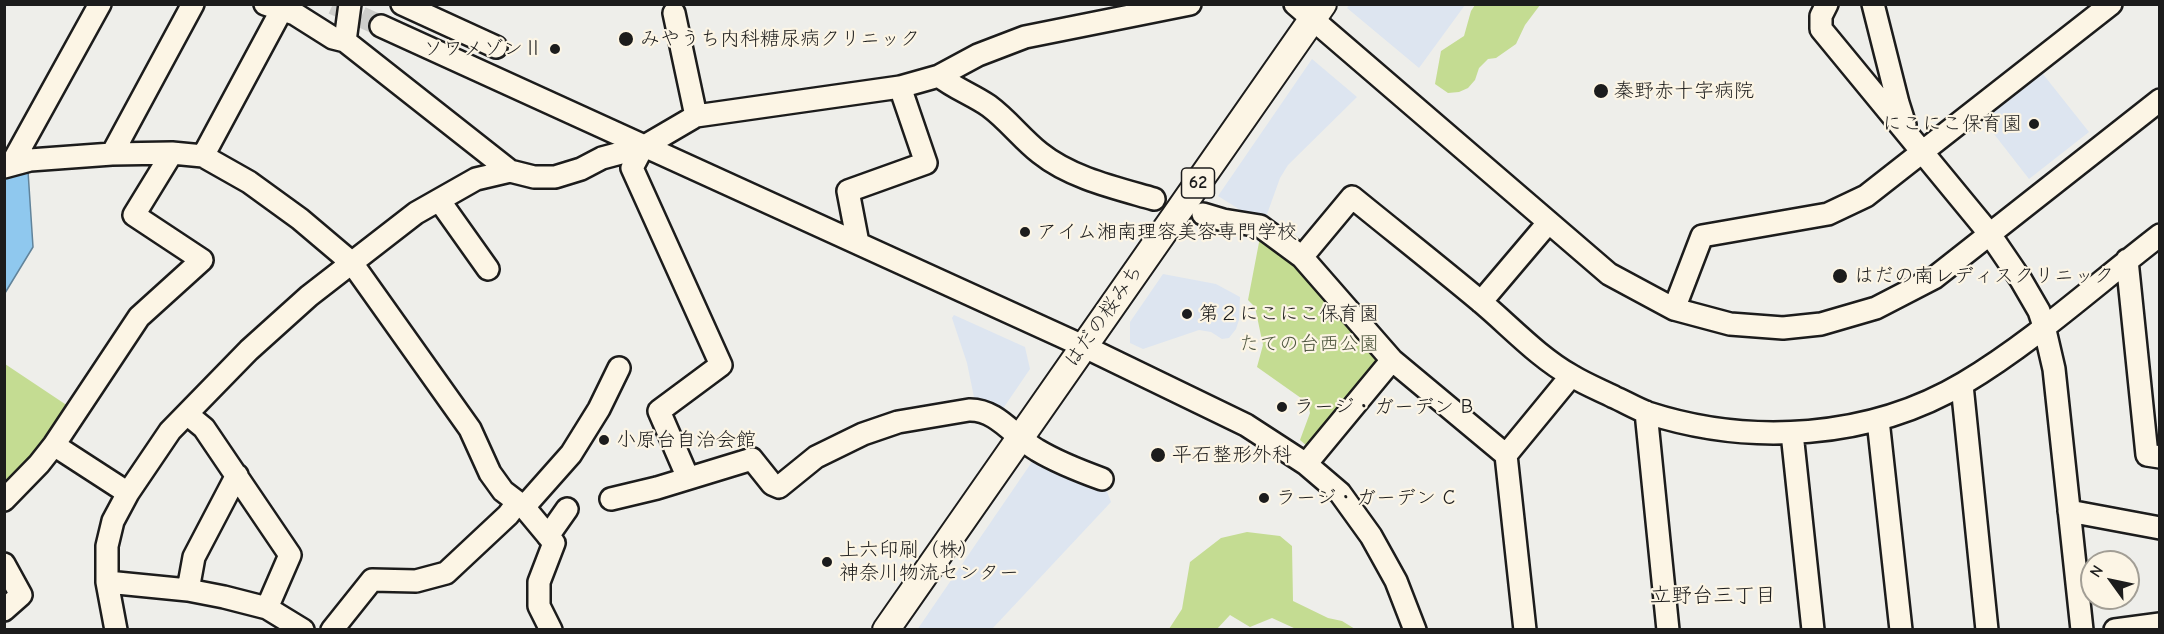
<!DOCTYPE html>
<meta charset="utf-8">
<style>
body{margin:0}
#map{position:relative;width:2164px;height:634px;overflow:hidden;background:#eeeeea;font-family:"Comic Neue",sans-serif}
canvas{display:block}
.frame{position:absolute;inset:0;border:6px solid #1c1c1c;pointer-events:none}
.north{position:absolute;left:2080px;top:550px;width:60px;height:60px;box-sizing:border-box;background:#fcf5e5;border:2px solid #a29e95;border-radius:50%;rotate:303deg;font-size:16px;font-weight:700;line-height:24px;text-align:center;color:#1c1c1c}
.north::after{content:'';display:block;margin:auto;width:21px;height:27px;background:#1c1c1c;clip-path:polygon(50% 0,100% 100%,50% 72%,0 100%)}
</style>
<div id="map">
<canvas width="2164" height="634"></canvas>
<div class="frame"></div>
<div class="north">N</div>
</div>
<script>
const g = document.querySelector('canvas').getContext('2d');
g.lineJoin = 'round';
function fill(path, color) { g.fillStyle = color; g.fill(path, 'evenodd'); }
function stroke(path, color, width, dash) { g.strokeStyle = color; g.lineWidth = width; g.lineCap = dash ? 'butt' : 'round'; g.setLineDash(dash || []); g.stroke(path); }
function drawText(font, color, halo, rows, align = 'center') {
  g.font = font + ' "Comic Neue","Klee One",sans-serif'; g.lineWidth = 4.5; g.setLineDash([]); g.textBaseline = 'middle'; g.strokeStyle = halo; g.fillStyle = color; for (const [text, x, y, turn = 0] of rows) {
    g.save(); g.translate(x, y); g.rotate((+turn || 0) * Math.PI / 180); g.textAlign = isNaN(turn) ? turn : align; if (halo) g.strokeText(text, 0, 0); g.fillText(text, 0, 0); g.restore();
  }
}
fill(new Path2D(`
 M1350,4H1465V5L1419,68L1347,8Z
 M1312,59L1357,97L1288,165L1280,178L1266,217L1250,216L1218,196Z
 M2039,69L2089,132L2029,179L1980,116Z
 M1163,274L1216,284L1240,297L1239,320L1236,329L1229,338L1222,339L1211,332L1199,330L1143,349L1130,343V322Z
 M954,315L1025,347L1030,369L1000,413L975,402L967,363L952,318Z
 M1036,456L1104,484L1111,502L992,629L917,630Z`), '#dde5f0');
fill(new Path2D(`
 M1475,5H1540L1525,25L1516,44L1496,58L1488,59L1479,68L1475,80L1468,88L1459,92L1448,93L1435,84L1441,51L1464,36L1471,11Z
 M1261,232L1298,260L1380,362L1308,447L1300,440L1310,413L1308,403L1257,367L1263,345L1255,307L1248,300Z
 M5,364L71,408L38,453L5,488Z
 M1247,532L1280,536L1292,546L1293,601L1328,618L1342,621L1355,629H1296L1272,618L1250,627L1230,615L1217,629H1169L1182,609L1190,562L1221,538Z`), '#c4dc92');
const water = new Path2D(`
 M28,171L33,247L5,293V178Z`);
fill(water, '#8fc8ee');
stroke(water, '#61839a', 1.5);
stroke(new Path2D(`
 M333,4L381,26`), '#cececb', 21, [21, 10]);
const minor = new Path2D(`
 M265,4L295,14L333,38L345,41L510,171
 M402,4L496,47
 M1295,4L1609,274L1674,309L1730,324L1783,328L1821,324L1876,308L1934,278L2160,100
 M1827,4L1821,16V29L1989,233L2021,280L2039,311L2044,326L2054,369L2082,630
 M1873,4L1898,103L1905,125
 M674,13L696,116
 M381,26L1083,346L1246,425L1306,464L1340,493L1371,536L1396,581L1415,630
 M345,41L350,4
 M939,76C954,88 973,95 989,106C1008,120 1022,139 1040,153C1071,178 1116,188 1154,199
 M643,147L632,168L721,365L659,411L688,478
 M112,154L193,4
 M203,156L281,11
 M11,165L100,4
 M4,167L30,160L112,154L172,153L203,156L249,182L300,219L352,263L470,429L490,473L503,491L524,507L554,543L539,582V606L551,630
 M439,200L488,269
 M1203,214L1223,220L1260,226L1302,257L1392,360L1506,455L1525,630
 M858,243L848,191L926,163L900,87
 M1302,257L1352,197C1395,232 1438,266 1480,301C1510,326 1538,357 1572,376C1585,384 1600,390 1614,397C1625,402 1637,409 1648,413C1750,446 1870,439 1964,383C2034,341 2095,285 2160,235
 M2127,260L2147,455L2160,457
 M1481,302L1548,223
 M1674,309L1702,236L1828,214L1866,196L2111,4
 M1962,385L1987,630
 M1646,412L1668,630
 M187,414L204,428L290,555L267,608
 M1878,420L1901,630
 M1792,433L1813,630
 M54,445L128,493
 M1506,455L1571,376
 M1306,464L1392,360
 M611,499L657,488L752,459L772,484L779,487L816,457L863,434L898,422L969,410C997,409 1014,437 1037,450C1057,462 1080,471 1102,479
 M4,500L39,464L54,445L139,317L202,260L134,215L172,153
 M524,507L571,454L599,409L619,368
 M2069,511L2160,528
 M548,536L567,509
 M4,564L21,595L4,610
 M107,582L188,590L224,597L267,608L303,630
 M188,590L194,557L237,475
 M116,630L107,582V546L113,521L128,493L170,431L249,350L309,296L416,213L476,179L510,171L534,177H555L581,169L602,158L643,147L696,116L900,87L939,76L978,55L1025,37L1190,4
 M332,630L372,580L416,581L446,573L508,515L518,502
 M2115,630L2160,624`);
const major = new Path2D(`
 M886,630L1323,4`);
stroke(minor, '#1c1c1c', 26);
stroke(major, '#1c1c1c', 30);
stroke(minor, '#fcf5e5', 21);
stroke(major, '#fcf5e5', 26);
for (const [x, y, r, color] of [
 [626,39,8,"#1c1c1c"],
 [555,49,6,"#1c1c1c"],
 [1601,91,8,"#1c1c1c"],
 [2034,124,6,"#1c1c1c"],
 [1025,232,6,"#1c1c1c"],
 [1840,276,8,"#1c1c1c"],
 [1187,314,6,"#1c1c1c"],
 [1282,407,6,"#1c1c1c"],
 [604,440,6,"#1c1c1c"],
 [1158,455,8,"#1c1c1c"],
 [1264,498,6,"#1c1c1c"],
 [827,562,6,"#1c1c1c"]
]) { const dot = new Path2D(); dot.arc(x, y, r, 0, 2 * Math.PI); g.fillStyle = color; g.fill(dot); stroke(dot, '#fcf5e5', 2); }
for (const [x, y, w] of [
 [1198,183,33]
]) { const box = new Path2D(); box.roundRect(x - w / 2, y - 15, w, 30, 4.5); g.fillStyle = '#fcf5e5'; g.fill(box); stroke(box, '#1c1c1c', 1.5); }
drawText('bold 18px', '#1c1c1c', null, [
 ["62",1198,183]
]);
drawText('20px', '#1c1c1c', '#fcf5e5', [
 ["みやうち内科糖尿病クリニック",640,39],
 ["ソワメゾンⅡ",543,49,"right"],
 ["秦野赤十字病院",1614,91],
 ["にこにこ保育園",2022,124,"right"],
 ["アイム湘南理容美容専門学校",1037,232],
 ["はだの南レディスクリニック",1854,276],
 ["第２にこにこ保育園",1199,314],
 ["ラージ・ガーデン B",1294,407],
 ["小原台自治会館",616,440],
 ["平石整形外科",1172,455],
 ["ラージ・ガーデン C",1276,498],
 ["上六印刷（株）",839,550],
 ["神奈川物流センター",839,573]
], 'left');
drawText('20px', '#1c1c1c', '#fcf5e5', [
 ["はだの桜みち",1104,316,-55]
]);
drawText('20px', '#4e563f', '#fcf5e5', [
 ["たての台西公園",1309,344]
]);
drawText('21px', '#1c1c1c', '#fcf5e5', [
 ["立野台三丁目",1713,596]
]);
</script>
